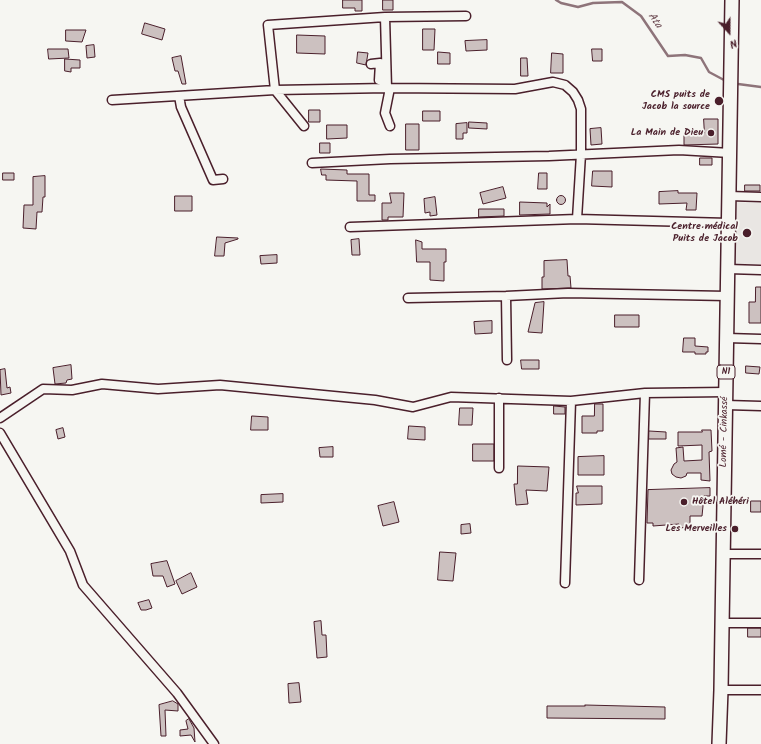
<!DOCTYPE html>
<meta charset="utf-8">
<style>
body{margin:0}
#map{position:relative;width:761px;height:744px;overflow:hidden;background:#f6f6f2;font-family:Kalam,sans-serif}
canvas{display:block}
.north{position:absolute;left:709px;top:12px;width:40px;height:40px;-webkit-text-stroke:3px #f6f6f2;paint-order:stroke;rotate:159deg;font-size:11px;font-weight:700;line-height:16px;text-align:center;color:#4a1f2b}
.north::after{content:'';display:block;margin:auto;width:14px;height:18px;background:#4a1f2b;clip-path:polygon(50% 0,100% 100%,50% 72%,0 100%)}
</style>
<div id="map">
<canvas width="761" height="744"></canvas>
<div class="north">N</div>
</div>
<script>
const g = document.querySelector('canvas').getContext('2d');
g.lineJoin = 'round';
function fill(path, color) { g.fillStyle = color; g.fill(path, 'evenodd'); }
function stroke(path, color, width, dash) { g.strokeStyle = color; g.lineWidth = width; g.lineCap = dash ? 'butt' : 'round'; g.setLineDash(dash || []); g.stroke(path); }
function drawText(font, color, halo, rows, align = 'center') {
  g.font = font + ' Kalam,sans-serif'; g.lineWidth = 3.5; g.setLineDash([]); g.textBaseline = 'middle'; g.strokeStyle = halo; g.fillStyle = color; for (const [text, x, y, turn = 0] of rows) {
    g.save(); g.translate(x, y); g.rotate((+turn || 0) * Math.PI / 180); g.textAlign = isNaN(turn) ? turn : align; if (halo) g.strokeText(text, 0, 0); g.fillText(text, 0, 0); g.restore();
  }
}
fill(new Path2D(`
 M733,202L761,203V264H732Z`), '#e9e6e3');
stroke(new Path2D(`
 M556,0L561,3L578,7L593,3L622,2L641,16L668,56L685,55L701,58L709,72L724,80
 M738,84L761,87`), '#8e747a', 2.5);
const building = new Path2D(`
 M343,0H362V11H355V8H343Z
 M383,0H393V10H383Z
 M145,23L165,29L162,40L142,34Z
 M423,29H435L434,50H423Z
 M66,30H86L82,42L66,41Z
 M297,35L325,36V54L297,53Z
 M487,40V50L466,51L465,41Z
 M94,45L95,57L87,58L86,46Z
 M48,49H68L69,58L49,59Z
 M592,49H602V61H593Z
 M358,52L368,53L366,65L357,63Z
 M438,52L450,53V64H438Z
 M552,53L563,54V73H551Z
 M181,56L186,84H182L178,71H175L172,58Z
 M521,58H527L528,76H521Z
 M65,59L80,60V68H71V72L65,71Z
 M309,110H320V122H309Z
 M423,111H440V121H423Z
 M704,119H718V144L684,145V134L704,133Z
 M469,122L487,123V129L469,128Z
 M467,123V133H463V139H456V124Z
 M406,124H419V150H406Z
 M327,125H347V138L327,139Z
 M601,128L602,144L591,145L590,129Z
 M320,143H330V153H320Z
 M700,158H712V165H700Z
 M321,169L347,170V174H369V195H375V201H357V181L326,180V175H322Z
 M593,171H612V187L592,186Z
 M3,173H14V180H3Z
 M539,173H547V189H538Z
 M45,176V197H43L42,212H37L36,229L23,228L24,205H33V177Z
 M745,185H760V191H745Z
 M503,187L506,198L483,204L480,193Z
 M678,191V193H697L696,210H686L687,203L659,204V192Z
 M390,193H404L403,217H388V220H382V203H391Z
 M556.5 200a4.5 4.5 0 1 1 9 0a4.5 4.5 0 1 1-9 0Z
 M175,196H192V211H175Z
 M435,197L437,215L430,216V212L425,213L424,199Z
 M520,202L547,203V207L550,204V214L520,215Z
 M479,209H504V216L479,217Z
 M217,237L238,238V239L225,243L224,256H215Z
 M359,239L360,255H352L351,240Z
 M416,240L422,242V249H446V262H444V281L430,280V262H417Z
 M277,255V263L261,264L260,256Z
 M567,260L568,276H570L571,288L542,289V277H544V261Z
 M756,287H761V323H749V302H755Z
 M544,302L542,333L528,332L535,303Z
 M615,315H639V327H615Z
 M492,321V333L475,334L474,322Z
 M684,338H695V346L708,347V352H706V354H695V352H683Z
 M521,360H539V369H522Z
 M71,365L72,379L67,380L66,383L55,384L53,368Z
 M746,366L760,367L759,374L746,373Z
 M5,369L7,388L10,387L11,393L1,395L0,370Z
 M595,404H603V431H597V433H582V416H594Z
 M554,406L565,407V414H554Z
 M460,408H473L472,425H459Z
 M252,416L268,417V430H251Z
 M409,426L425,427V440L408,439Z
 M63,428L65,437L58,439L56,430Z
 M702,430H711L712,451L709,452L710,481L701,480V473H687L686,476L681,478L676,477L672,474L671,470L674,464L677,462L676,448L683,447L684,461L702,460V445L678,446V432H702Z
 M649,431L666,432V439H649Z
 M473,444H494V461H473Z
 M333,447V457H320L319,448Z
 M604,456V475H578V457Z
 M518,466L549,467L547,491L526,490L528,504L516,505L514,484H517Z
 M577,486H602V504L576,505V493H578Z
 M710,488V496H704L702,516H690V527L679,528V524L653,526V523H647L648,490Z
 M283,494V502L261,503V495Z
 M751,501H761V512H751Z
 M394,502L399,522L383,526L378,506Z
 M470,524L471,533L461,534V525Z
 M440,552L456,553L453,581L438,580Z
 M167,561L175,584L167,587L163,576H153L151,564Z
 M191,573L197,587L182,594L176,581Z
 M149,600L152,608L146,610H141L138,603Z
 M321,621L322,635H326L327,657L317,658L314,622Z
 M748,628H761V637H748Z
 M299,683L301,702L289,703L288,684Z
 M173,701L178,704V711L165,710L166,736H161L159,705Z
 M585,705L665,707V719L547,718V706H585Z
 M189,719L194,728L195,742L191,735L180,736V730L188,729L186,721Z`);
fill(building, '#ccc1c0');
stroke(building, '#4a1f2b', 1);
const minor = new Path2D(`
 M385,17L387,88
 M371,64L380,63L379,80L386,81
 M179,96L181,107L213,180L223,179
 M112,100L275,90L387,88L515,89L553,82L565,85L573,92L578,100L581,109V154L577,219
 M304,126L275,90L268,25L385,17L466,16
 M390,126L385,113L390,88
 M312,163L390,159L549,156L679,150L730,153
 M729,196L761,197
 M350,227L577,219L729,223
 M728,269L761,270
 M506,296L507,360
 M408,298L506,296L568,293L727,296
 M727,338L761,339
 M499,398V468
 M726,405L761,406
 M0,418L43,389L72,390L102,384L158,389L220,385L375,400L413,407L451,397L571,401L645,393L726,392
 M0,433L70,551L83,585L177,693L214,744
 M723,554H761
 M639,580L645,393
 M565,583L571,401
 M722,623H761
 M721,690H761`);
const trunk = new Path2D(`
 M719,744L721,690L732,0`);
stroke(minor, '#4a1f2b', 11);
stroke(trunk, '#4a1f2b', 16);
stroke(minor, '#f6f6f2', 8);
stroke(trunk, '#f6f6f2', 13);
for (const [x, y, r, color] of [
 [719,101,5,"#4a1f2b"],
 [711,133,4,"#4a1f2b"],
 [747,233,5,"#4a1f2b"],
 [684,502,4,"#4a1f2b"],
 [735,529,4,"#4a1f2b"]
]) { const dot = new Path2D(); dot.arc(x, y, r, 0, 2 * Math.PI); g.fillStyle = color; g.fill(dot); stroke(dot, '#f6f6f2', 1.5); }
for (const [x, y, w] of [
 [726,372,18]
]) { const box = new Path2D(); box.roundRect(x - w / 2, y - 7, w, 14, 3); g.fillStyle = '#f6f6f2'; g.fill(box); stroke(box, '#4a1f2b', 1); }
drawText('bold 9px', '#4a1f2b', null, [
 ["N1",726,372]
]);
drawText('bold 10px', '#4a1f2b', '#f6f6f2', [
 ["CMS puits de",710,95],
 ["Jacob la source",710,107],
 ["La Main de Dieu",703,133],
 ["Centre médical",738,227],
 ["Puits de Jacob",738,239],
 ["Hôtel Aléhéri",692,502,"left"],
 ["Les Merveilles",727,529]
], 'right');
drawText('10px', '#4a1f2b', '#f6f6f2', [
 ["Lomé - Cinkassé",725,432,-89]
]);
drawText('italic 11px', '#6c4a52', '#f6f6f2', [
 ["Ata",654,21,55]
]);
</script>
